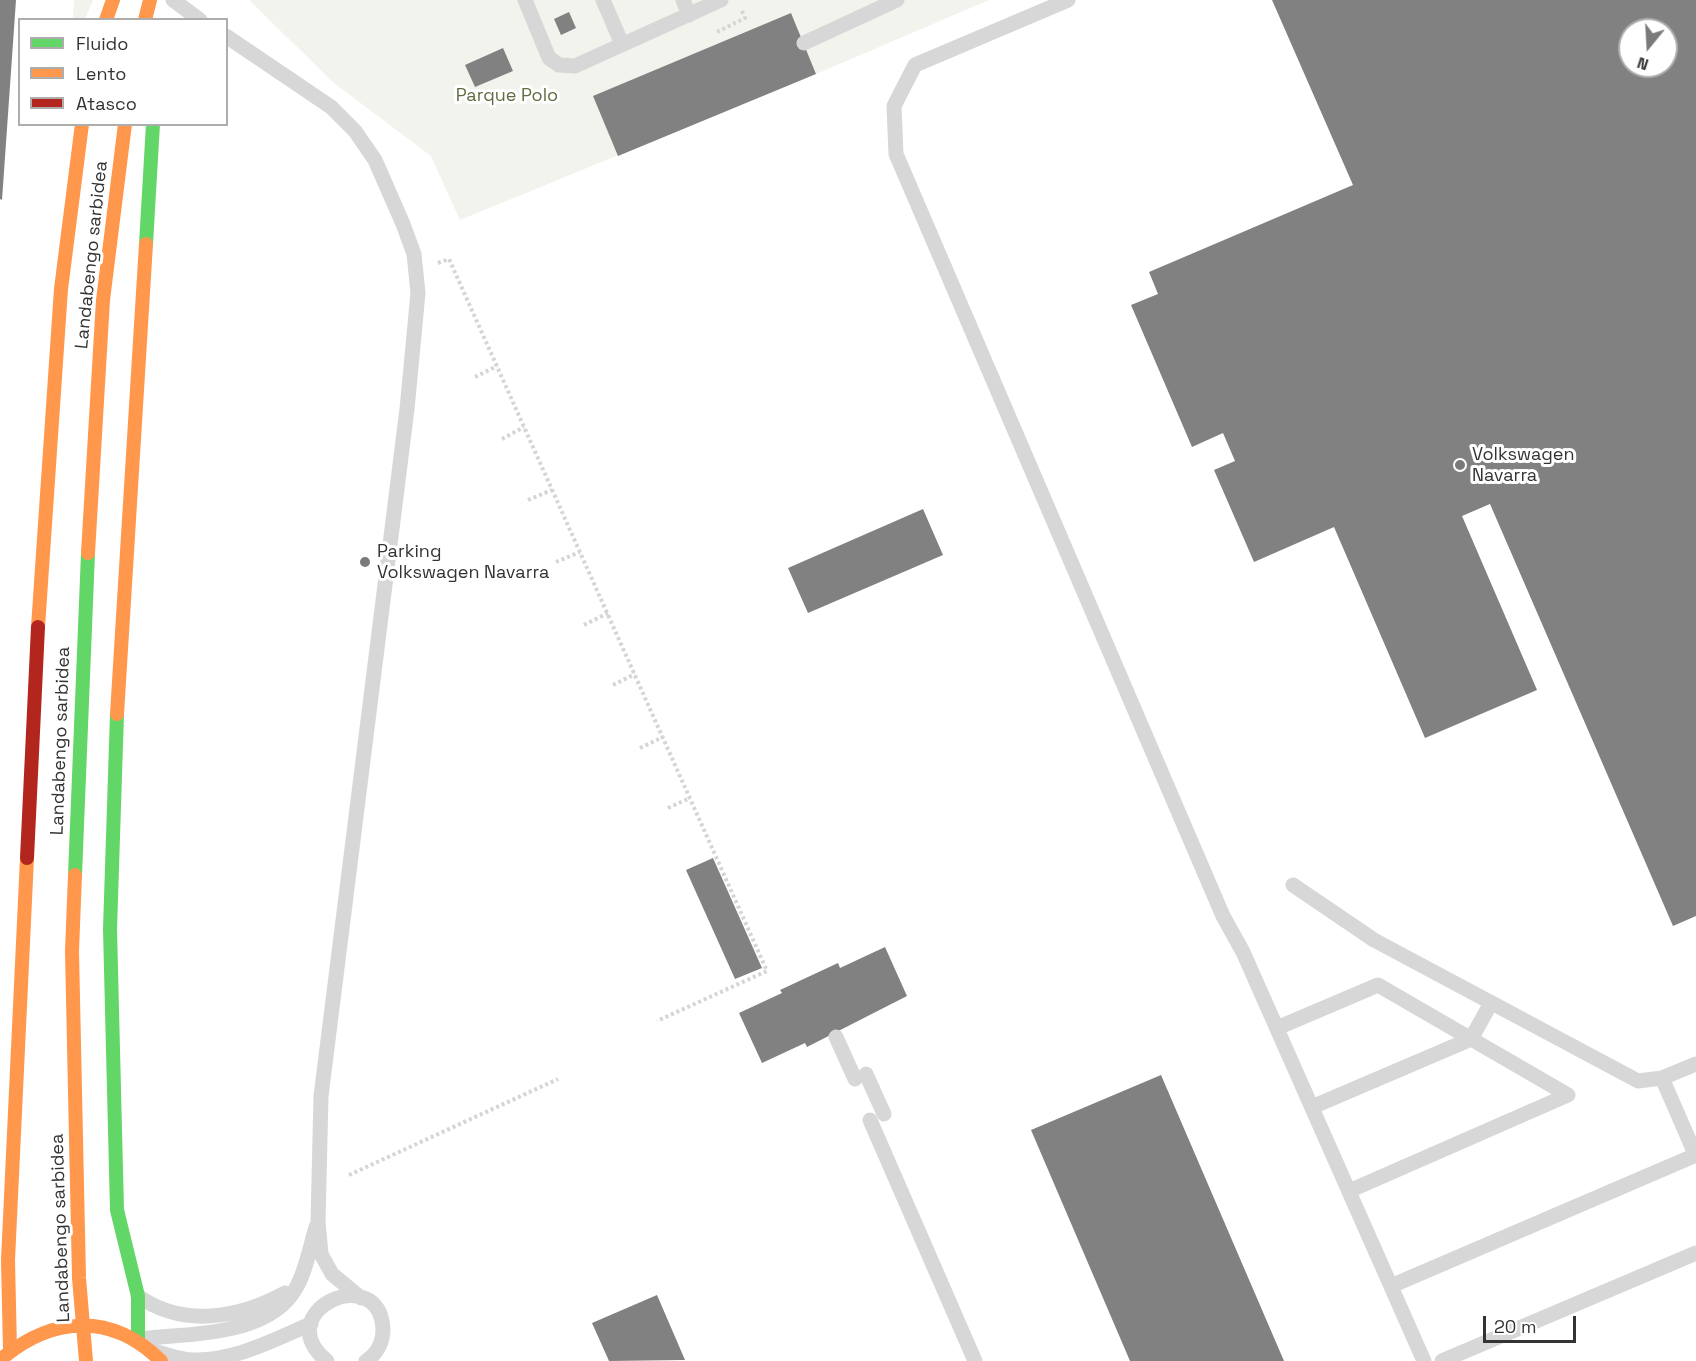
<!DOCTYPE html>
<style>
body{margin:0}
#map{position:relative;width:1696px;height:1361px;overflow:hidden;background:#fff;font-family:"Space Grotesk",sans-serif}
canvas{display:block}
.legend{position:absolute;left:18px;top:18px;width:210px;height:108px;box-sizing:border-box;background:#fff;border:2px solid #adadad;margin:0;padding:8px 10px;list-style:none;font-size:18px;color:#333}
.legend li{display:flex;align-items:center;gap:12px;height:30px}
.legend b{width:30px;border:2px solid #adadad}
.north{position:absolute;left:1618px;top:18px;width:60px;height:60px;box-sizing:border-box;background:#fff;border:2px solid #adadad;border-radius:50%;rotate:198deg;font-size:16px;font-weight:700;line-height:24px;text-align:center;color:#333}
.north::after{content:'';display:block;margin:auto;width:21px;height:27px;background:#7a7a7a;clip-path:polygon(50% 0,100% 100%,50% 72%,0 100%)}
.scale{position:absolute;left:1483px;top:1316px;width:93px;height:27px;box-sizing:border-box;border:3px solid #333;border-top:0;padding-left:8px;font-size:18px;line-height:21px;white-space:nowrap;color:#333;-webkit-text-stroke:4px #fff;paint-order:stroke}
</style>
<div id="map">
<canvas width="1696" height="1361"></canvas>
<ul class="legend">
<li><b style="height:8px;background:#63d668"></b>Fluido</li>
<li><b style="height:8px;background:#ff974d"></b>Lento</li>
<li><b style="height:8px;background:#b3261e"></b>Atasco</li>
</ul>
<div class="north">N</div>
<div class="scale">20 m</div>
</div>
<script>
const g = document.querySelector('canvas').getContext('2d');
g.lineJoin = 'round';
function fill(path, color) { g.fillStyle = color; g.fill(path, 'evenodd'); }
function stroke(path, color, width, dash) { g.strokeStyle = color; g.lineWidth = width; g.lineCap = dash ? 'butt' : 'round'; g.setLineDash(dash || []); g.stroke(path); }
function drawText(font, color, halo, rows, align = 'center') {
  g.font = font + ' "Space Grotesk",sans-serif'; g.lineWidth = 6; g.setLineDash([]); g.textBaseline = 'middle'; g.strokeStyle = halo; g.fillStyle = color; for (const [text, x, y, turn = 0] of rows) {
    g.save(); g.translate(x, y); g.rotate((+turn || 0) * Math.PI / 180); g.textAlign = isNaN(turn) ? turn : align; if (halo) g.strokeText(text, 0, 0); g.fillText(text, 0, 0); g.restore();
  }
}
fill(new Path2D(`
 M74,0H93L85,19H73Z
 M249,0H989L816,74L460,220L431,156L334,83Z`), '#f1f3ec');
fill(new Path2D(`
 M0,0H16L2,200L0,199Z
 M1272,0H1696V916L1673,926L1490,504L1462,516L1537,690L1425,738L1334,527L1254,562L1214,470L1235,461L1223,433L1192,447L1131,305L1158,294L1149,272L1353,185ZM1630,30H1666V66H1630Z
 M569,12L576,28L561,35L554,19Z
 M791,13L816,74L618,156L593,96Z
 M503,48L513,71L475,87L465,65Z
 M923,509L943,555L808,613L788,568Z
 M713,858L762,968L735,979L686,870Z
 M885,947L907,996L807,1047L805,1043L762,1063L739,1013L782,993L780,990L838,963L840,968Z
 M1161,1075L1284,1361H1130L1031,1130Z
 M657,1295L685,1360L609,1361L592,1323Z`), '#818181');
stroke(new Path2D(`
 M717,32L745,18L741,9
 M438,263L449,259L767,971L657,1021
 M475,377L497,366
 M502,439L524,427
 M528,500L552,490
 M556,562L580,552
 M584,625L608,613
 M613,685L635,674
 M640,748L663,737
 M668,808L690,798
 M349,1175L558,1079`), '#d5d5d5', 4, [3, 3]);
stroke(new Path2D(`
 M173,0L200,20
 M525,0L549,58L559,65L575,66L721,0
 M603,0L622,44
 M683,0L689,15
 M1068,0L915,65L894,106L896,154L1223,916L1243,952L1424,1361
 M226,36L331,107L355,131L375,160L403,224L414,254L418,293L407,409L321,1096L318,1222L321,1254L332,1274L361,1298
 M804,43L897,0
 M1293,885L1374,940L1638,1081L1662,1078L1696,1064
 M1277,1028L1378,985L1568,1095L1349,1191
 M836,1037L855,1079
 M866,1074L884,1114
 M1662,1078L1696,1156
 M1312,1107L1471,1039L1491,1003
 M870,1120L975,1361
 M1391,1286L1696,1155
 M138,1296C183,1328 239,1318 285,1293
 M141,1339C188,1333 269,1337 296,1288C306,1271 310,1247 316,1227
 M157,1352C169,1355 181,1360 193,1360C235,1361 273,1340 311,1324
 M327,1361C267,1312 379,1260 383,1329C383,1342 377,1354 366,1361
 M1442,1361L1696,1253`), '#d7d7d7', 15);
stroke(new Path2D(`
 M146,244L153,124
 M117,714L110,929L117,1210L138,1296V1339
 M75,875L88,553`), '#63d668', 14);
stroke(new Path2D(`
 M106,20L113,0
 M145,20L150,0
 M88,553L103,300L125,124
 M38,627L61,289L82,124
 M117,714L146,244
 M75,875L72,951L79,1278L86,1361
 M10,1350L8,1260L27,858
 M0,1360C52,1316 111,1312 161,1361`), '#ff974d', 14);
stroke(new Path2D(`
 M27,858L38,627`), '#b3261e', 14);
for (const [x, y, r, color] of [
 [1460,465,6,"#7a7a7a"],
 [365,562,6,"#7a7a7a"]
]) { const dot = new Path2D(); dot.arc(x, y, r, 0, 2 * Math.PI); g.fillStyle = color; g.fill(dot); stroke(dot, '#fff', 2); }
drawText('18px', '#606d42', '#fff', [
 ["Parque Polo",507,96]
]);
drawText('18px', '#333', '#fff', [
 ["Landabengo sarbidea",92,255,-84],
 ["Landabengo sarbidea",61,741,-88],
 ["Landabengo sarbidea",61,1228,-92]
]);
drawText('18px', '#333', '#fff', [
 ["Volkswagen",1472,455],
 ["Navarra",1472,476],
 ["Parking",377,552],
 ["Volkswagen Navarra",377,573]
], 'left');
</script>
